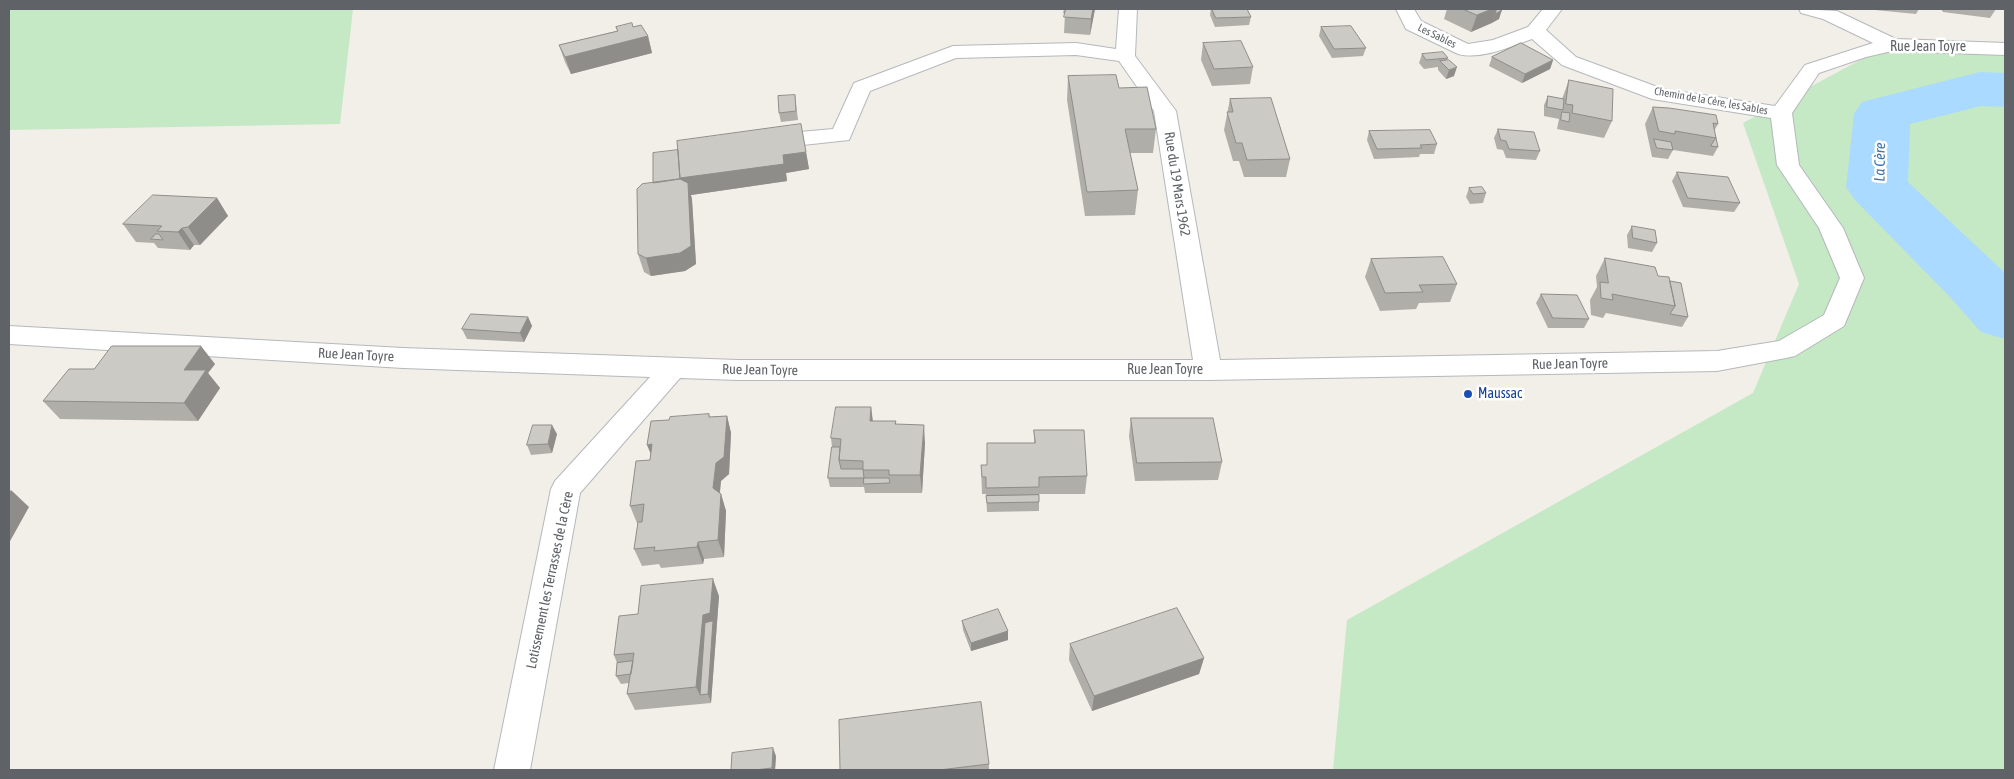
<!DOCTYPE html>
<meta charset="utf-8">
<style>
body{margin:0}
#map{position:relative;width:2014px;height:779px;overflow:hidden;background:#f1efe8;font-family:"Asap Condensed",sans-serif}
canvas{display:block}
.frame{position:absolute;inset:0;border:10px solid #5f6368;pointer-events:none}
</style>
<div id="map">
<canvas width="2014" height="779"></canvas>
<div class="frame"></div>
</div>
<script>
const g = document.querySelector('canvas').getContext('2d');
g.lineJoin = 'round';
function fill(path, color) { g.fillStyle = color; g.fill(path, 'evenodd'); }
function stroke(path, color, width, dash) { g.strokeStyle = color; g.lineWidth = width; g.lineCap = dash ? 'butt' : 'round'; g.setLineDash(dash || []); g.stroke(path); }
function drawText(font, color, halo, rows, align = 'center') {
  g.font = font + ' "Asap Condensed",sans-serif'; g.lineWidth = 5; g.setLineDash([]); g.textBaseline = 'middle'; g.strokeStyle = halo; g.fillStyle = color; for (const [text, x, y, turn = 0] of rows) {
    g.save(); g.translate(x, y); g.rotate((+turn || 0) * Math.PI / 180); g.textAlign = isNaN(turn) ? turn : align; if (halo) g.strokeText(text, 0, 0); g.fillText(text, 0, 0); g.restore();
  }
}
fill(new Path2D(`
 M9,9H353L340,124L9,130Z
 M1901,38L2005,50V770H1333L1347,620L1753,393L1799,284L1743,123Z`), '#c5e8c5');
fill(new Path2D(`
 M1980,72L2005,73V107L1981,106L1910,124L1908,182L2005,273V339L1981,332L1950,297L1855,200L1846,187L1854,114L1862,102Z`), '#aadaff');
const minor = new Path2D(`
 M1119,9H1137L1135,56L1176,111L1220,360L1717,351L1779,341L1824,315L1840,278L1819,228L1777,165L1771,118L1652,99L1562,65L1532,39C1510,47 1481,60 1458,54L1406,29L1396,9H1414L1421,21L1468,44L1493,40L1528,27L1543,9H1562L1546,30L1576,57L1663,89L1775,106L1805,65L1873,43L1823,19L1801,13L1799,9L1837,11L1896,39L2005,43V55L1892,51L1866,57L1819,73L1792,113L1799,165L1843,228L1864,278L1844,326L1795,356L1786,358L1717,371L1208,380H738L680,378L580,493L530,770H494L551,489L555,481L650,377L403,368L9,344V326L403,348L738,360H1193L1154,111L1119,61L1076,55L956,58L870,91L849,140L766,149L758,147L755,142L758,137L766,135L833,129L854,83L953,46L1076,43L1116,49Z`);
stroke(minor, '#b5b8bc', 2);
fill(minor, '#fff');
fill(new Path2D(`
 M1064,9H1095L1090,35L1064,33L1065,14L1063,13Z
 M1211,9H1247L1251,17L1249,25L1215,27L1210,15Z
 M1447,9H1498L1499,19L1471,32L1444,19Z
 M1874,9H1919L1916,14L1875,10Z
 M1941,9H1996L1990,18L1943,12Z
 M616,27H633L648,36L652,53L571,74L565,62L559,45L617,31Z
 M1321,27L1366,48L1363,56L1332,58L1319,36Z
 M1203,43L1253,67L1250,84L1212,86L1201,60Z
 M1422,54L1448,58L1447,60L1454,76L1446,79L1438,70V67L1424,69L1419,63Z
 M1492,57L1553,60L1550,69L1522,83L1489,66Z
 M1068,76L1119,88L1156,129L1153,153H1130L1138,190L1135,215L1085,216L1067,100Z
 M1569,80L1612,121L1604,138L1557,129L1559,119L1544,116V105L1548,96L1562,99Z
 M795,95L798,120L781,122L779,113Z
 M1230,99L1290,159L1286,177H1244L1239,161H1233L1224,130Z
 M1653,107L1718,124L1714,131L1718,147L1713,156L1673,150L1668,159L1652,157L1645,124Z
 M1498,129L1540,151L1536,160L1506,158L1503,150L1497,149L1494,138Z
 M1369,131L1437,144L1434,154H1420L1419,157L1374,159L1367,140Z
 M678,150L806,152L809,169L786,173L787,181L691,195L692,200L696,264L685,271L651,276L644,272L638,254L653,183Z
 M1677,172L1740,203L1734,212L1683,207L1672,181Z
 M1469,188L1486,193L1483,203L1470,204L1466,197Z
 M217,198L228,216L200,245H194L190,250L158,248L154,243L136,242L123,224Z
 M1632,226L1657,243L1652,252L1628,248L1627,235Z
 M1605,258L1658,276L1670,281L1688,317L1682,327L1606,313L1603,318L1591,315L1590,300L1597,287L1596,276Z
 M1371,259L1457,284L1450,302L1419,303L1416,309L1380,311L1365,277Z
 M1541,294L1589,319L1584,328H1548L1536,303Z
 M528,317L532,326L524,342L467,339L462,329Z
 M215,364L208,373L220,388L198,421L60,419L43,401L94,369Z
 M871,407L873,421H896V424L925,443L922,493H865L864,487H830L828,478L832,447L831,438Z
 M709,414L710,417L727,416L731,433L729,474L721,481L720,493L721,494L726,511L724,557L704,559L703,564L661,568L659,564L642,566L634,549L638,523H637L630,506L650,460L651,454L669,420Z
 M1131,418L1222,462L1218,480L1135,481L1129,436Z
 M1034,430L1087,476L1085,494H1039V511L987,512L986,494H982L981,465H987L1034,443Z
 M557,434L552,453L531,455L527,445Z
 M719,596L711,703L635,710L627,694L629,683L621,684L616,676L617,663L614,655L638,614Z
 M962,621L1008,631V640L971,651L963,630Z
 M1070,644L1204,658L1199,674L1092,711L1069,660Z
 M776,756L775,770H731Z
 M989,764V770H840Z`), '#afaea9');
fill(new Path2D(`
 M1093,9H1095L1090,35L1091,19Z
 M1490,9H1497L1492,23L1471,32L1477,15Z
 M1502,10L1499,19L1492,23L1495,14Z
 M648,36L652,53L571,74L565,57Z
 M1553,60L1550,69L1522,83L1525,74Z
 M1457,67L1454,76L1446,79L1449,70Z
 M806,152L809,169L786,173L787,181L691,195L692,200L696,264L685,271L651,276L646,258L680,178L783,155Z
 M217,198L228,216L200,245L188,227Z
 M182,228L194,245L190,250L178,232Z
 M528,317L532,326L524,342L520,333Z
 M201,346L215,364L208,373L220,388L198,421L184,403V370Z
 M871,407L873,425L870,421Z
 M727,416L731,433L729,474L721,481L718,506L713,488L716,463Z
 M552,425L557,434L552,453L548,444Z
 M924,425L925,443L922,493L920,475Z
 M652,444L654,462L647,445Z
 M11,490L29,507L9,543V493Z
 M721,494L726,511L724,557L718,540Z
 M698,542L704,559L703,564L697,547Z
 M713,579L719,596L711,703L708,694L700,695L696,687L703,615Z
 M1008,631V640L971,651V643Z
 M1204,658L1199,674L1092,711L1094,696Z
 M773,748L776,756L775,770H773L772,768Z`), '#8f8d8a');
const building = new Path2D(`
 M1066,9H1093L1091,19L1064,17Z
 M1212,9H1247L1251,17L1216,18Z
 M1463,9H1492L1477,15Z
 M1497,9L1502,10L1495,14Z
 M632,23L633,27L641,25L648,36L565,57L559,45L618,31L616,27Z
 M1351,26L1366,48L1334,49L1321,27Z
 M1241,41L1253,67L1214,69L1203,43Z
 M1521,43L1553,60L1525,74L1492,57Z
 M1443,52L1448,58L1426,60L1422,54Z
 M1449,60L1457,67L1449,70L1440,61Z
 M1116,75L1119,88L1147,87L1156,129H1125L1138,190L1087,192L1068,76Z
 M1569,80L1613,89L1612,121L1572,113L1573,105L1566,104Z
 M795,95L796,111L779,113L778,96Z
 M1548,96L1564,99L1563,110L1547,107Z
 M1271,98L1290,159L1247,160L1242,143H1236L1227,112H1233L1230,99Z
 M1653,107L1669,108L1716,115L1718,124L1713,123L1716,138L1675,131V134L1659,131Z
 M1562,112L1570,113L1569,122L1561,120Z
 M801,124L806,152L783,155L784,164L680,178L677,141Z
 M1498,129L1534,132L1540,151L1509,149L1506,141L1501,140Z
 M1430,130L1437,144L1420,145L1422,148L1377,149L1369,131Z
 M1716,138L1718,147L1711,146Z
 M1654,139L1671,142L1673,150L1657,148Z
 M678,150L680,179L653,183V153Z
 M1677,172L1728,177L1740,203L1688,198Z
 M680,179L688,183L691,246L680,253L646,258L638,254L637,189L642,184Z
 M1482,187L1486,193L1473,194L1469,188Z
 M153,195L217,198L188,227L182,228L178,232L157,231L162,226L123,224Z
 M1632,226L1655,230L1657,243L1633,238Z
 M156,234H159L163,240L151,239Z
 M1443,257L1457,284L1419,285L1423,292L1385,293L1371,259Z
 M1605,258L1655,267L1658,276L1669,277L1675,306L1612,294L1613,300L1601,298L1600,282L1608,283Z
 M1670,281L1681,283L1688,317L1670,314L1675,306Z
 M1541,294L1577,295L1589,319L1553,318Z
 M471,314L528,317L520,333L462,329Z
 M112,346H201L184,370H206L184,403L43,401L69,369H94Z
 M836,407H871L870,421H896L895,424L924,425L920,475H889V470H863V461L839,460L841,439L831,438Z
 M709,414V417L727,416L724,457L716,463L713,488L721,494L718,540L698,542L697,547L654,551L655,547L634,549L638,522H642L644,504L630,506L636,461L650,460L652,444L647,445L651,421L669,420L670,417Z
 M1131,418H1213L1222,462L1137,463Z
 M533,425H552L548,444L527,445Z
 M1034,430H1084L1087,476L1039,477V487L986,488V477H982L981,465H987V443H1035Z
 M832,447H840L839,460L841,469H863L864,478H828Z
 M864,478H889L890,483L864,484Z
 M1039,495V502L987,503L986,496Z
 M713,579L710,613L703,615L696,687L627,694L634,653L614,655L619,616L638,614L641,586Z
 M1177,608L1204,658L1094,696L1070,644Z
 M998,609L1008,631L971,643L962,621Z
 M713,621L708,694L700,695L705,623Z
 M633,661L631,674L616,676L617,663Z
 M981,702L989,764L939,770H840L839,720Z
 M773,748L772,768L755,770H731L732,753Z`);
fill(building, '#cccac5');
stroke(building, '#8f8d8a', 1);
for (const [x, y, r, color] of [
 [1468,394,5,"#1a4fb4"]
]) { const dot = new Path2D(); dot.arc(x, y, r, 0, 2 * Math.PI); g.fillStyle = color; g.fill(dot); stroke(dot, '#fff', 2); }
drawText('11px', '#5f6368', '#fff', [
 ["Les Sables",1437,36,26],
 ["Chemin de la Cère, les Sables",1711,101,10]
]);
drawText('14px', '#5f6368', '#fff', [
 ["Rue Jean Toyre",1928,47],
 ["Rue du 19 Mars 1962",1177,184,81],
 ["Rue Jean Toyre",356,355,3],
 ["Rue Jean Toyre",1570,364,-1],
 ["Rue Jean Toyre",760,370,1],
 ["Rue Jean Toyre",1165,370],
 ["Lotissement les Terrasses de la Cère",550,580,-78]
]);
drawText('14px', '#164399', '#fff', [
 ["Maussac",1478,394]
], 'left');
drawText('italic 15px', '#4174aa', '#fff', [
 ["La Cère",1880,162,-89]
]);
</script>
